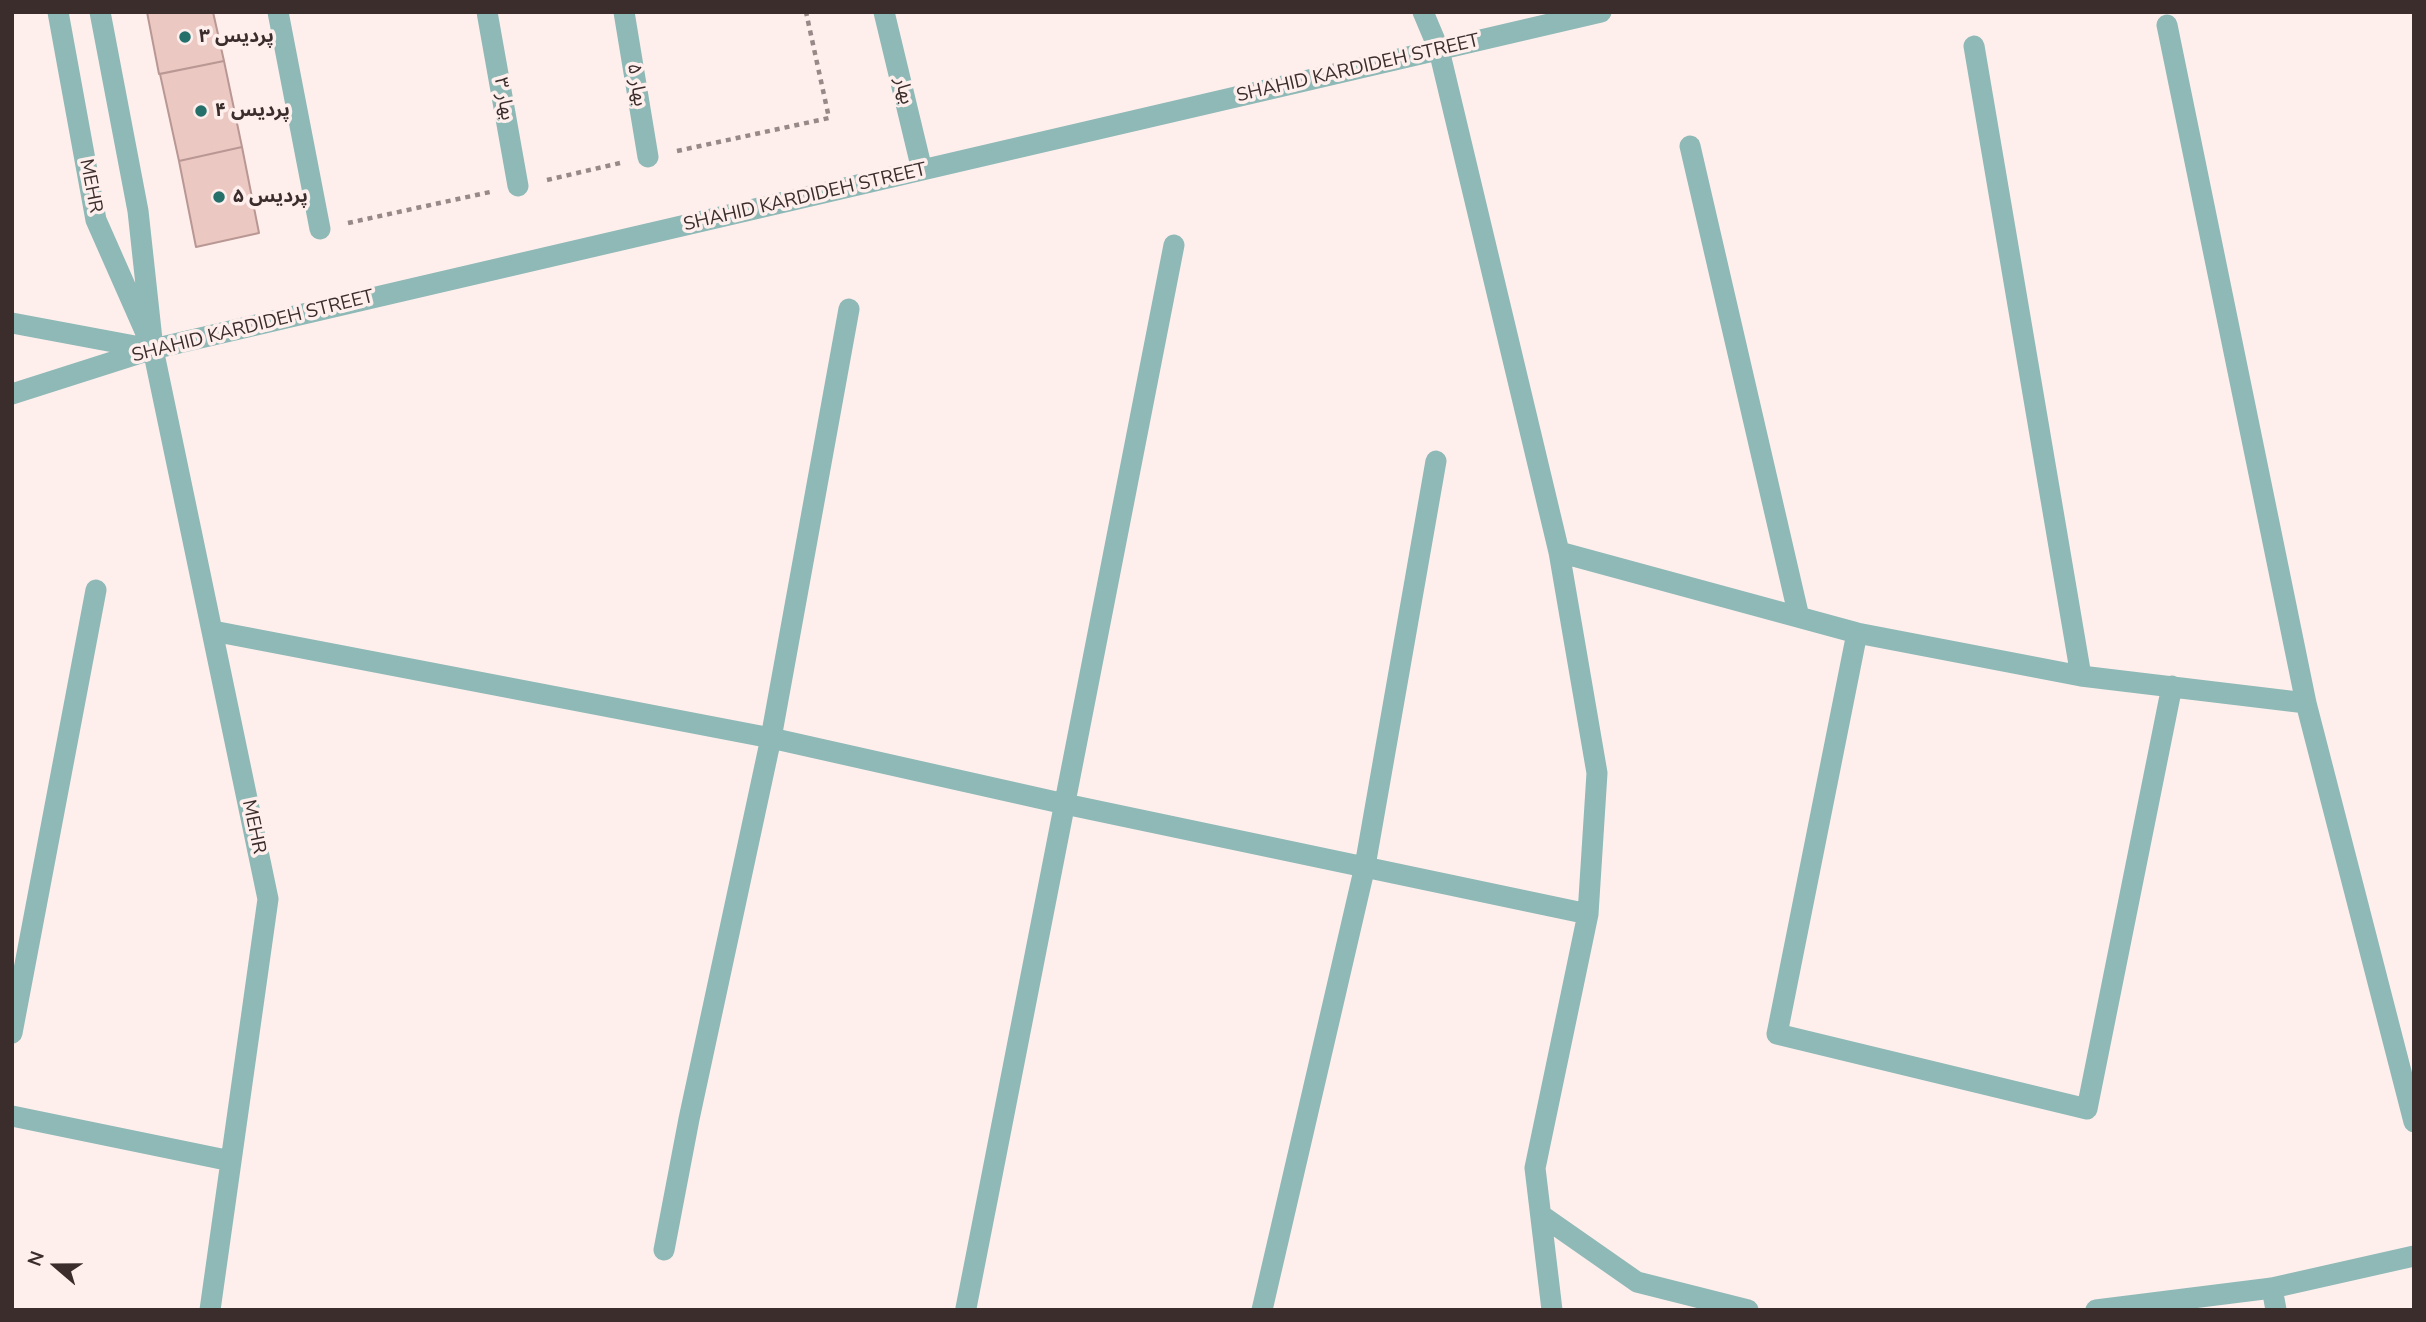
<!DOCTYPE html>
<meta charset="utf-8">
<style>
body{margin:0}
#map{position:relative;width:2426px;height:1322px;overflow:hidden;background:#feefed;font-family:"Nunito Sans",sans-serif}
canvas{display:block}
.frame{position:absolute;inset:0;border:14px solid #3a2d2b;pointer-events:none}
.north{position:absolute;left:21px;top:1231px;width:70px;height:70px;-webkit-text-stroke:5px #feefed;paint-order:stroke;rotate:290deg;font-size:19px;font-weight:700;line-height:28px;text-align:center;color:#3a2d2b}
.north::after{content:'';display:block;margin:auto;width:24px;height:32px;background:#3a2d2b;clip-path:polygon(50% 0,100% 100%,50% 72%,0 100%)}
</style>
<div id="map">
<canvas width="2426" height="1322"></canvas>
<div class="frame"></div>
<div class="north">N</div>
</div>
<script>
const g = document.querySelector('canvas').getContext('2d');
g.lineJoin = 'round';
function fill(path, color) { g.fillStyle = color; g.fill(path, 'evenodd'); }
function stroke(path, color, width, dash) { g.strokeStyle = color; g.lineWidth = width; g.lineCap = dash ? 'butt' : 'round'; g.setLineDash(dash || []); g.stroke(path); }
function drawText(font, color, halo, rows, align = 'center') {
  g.font = font + ' "Nunito Sans","Noto Sans Arabic",sans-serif'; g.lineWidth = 7; g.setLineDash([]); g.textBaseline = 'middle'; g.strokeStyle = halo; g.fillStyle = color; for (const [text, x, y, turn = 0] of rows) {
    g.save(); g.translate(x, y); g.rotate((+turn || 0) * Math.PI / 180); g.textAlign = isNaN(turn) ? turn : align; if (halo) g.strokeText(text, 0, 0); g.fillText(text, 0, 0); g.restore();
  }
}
const building = new Path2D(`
 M147,12H213L224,61L159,74Z
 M224,61L242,147L179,161L160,74Z
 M242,147L259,233L196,247L179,161Z`);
fill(building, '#ecc8c3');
stroke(building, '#b99793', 2);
stroke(new Path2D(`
 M677,151L829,118L806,12
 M547,180L620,163
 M348,223L490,192`), '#978987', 4.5, [5, 5]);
stroke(new Path2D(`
 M58,12L96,220L145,331
 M100,12L138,211L153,349L268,899L210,1310
 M278,12L320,229
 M487,12L518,186
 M624,12L648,157
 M884,12L922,170
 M1423,12L1439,50L1559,552L1597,773L1588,914L1535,1168L1552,1310
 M2167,25L2306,703L2414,1122
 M1974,46L2081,676
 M1690,146L1799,617
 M12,323L151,349
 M12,394L153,349L1601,12
 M1559,552L1857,633L2081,676L2306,703
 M213,631L771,738L1065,804L1588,914
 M1857,633L1777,1034L2087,1109L2172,686
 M12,1033L96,590
 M12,1116L231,1161
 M1541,1215L1637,1282L1748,1310
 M664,1250L689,1119L771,738L849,309
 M2272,1288L2276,1310
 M966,1308L1174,245
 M1262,1310L1365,866L1436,461
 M2096,1310L2272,1288L2414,1256`), '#8eb9b6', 21);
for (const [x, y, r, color] of [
 [185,37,7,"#26706c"],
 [201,111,7,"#26706c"],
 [219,197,7,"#26706c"]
]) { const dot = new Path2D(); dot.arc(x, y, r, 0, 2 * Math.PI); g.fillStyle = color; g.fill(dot); stroke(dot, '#feefed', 2.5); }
drawText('bold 19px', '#3a2d2b', '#feefed', [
 ["پردیس ۳",199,37],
 ["پردیس ۴",215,111],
 ["پردیس ۵",233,197]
], 'left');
drawText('19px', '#3a2d2b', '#feefed', [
 ["SHAHID KARDIDEH STREET",1358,69,-13],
 ["بهار ۵",636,85,81],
 ["بهار",903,91,76],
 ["بهار ۳",503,99,80],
 ["MEHR",90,186,79],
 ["SHAHID KARDIDEH STREET",805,198,-13],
 ["SHAHID KARDIDEH STREET",253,327,-14],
 ["MEHR",253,827,78]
]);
</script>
